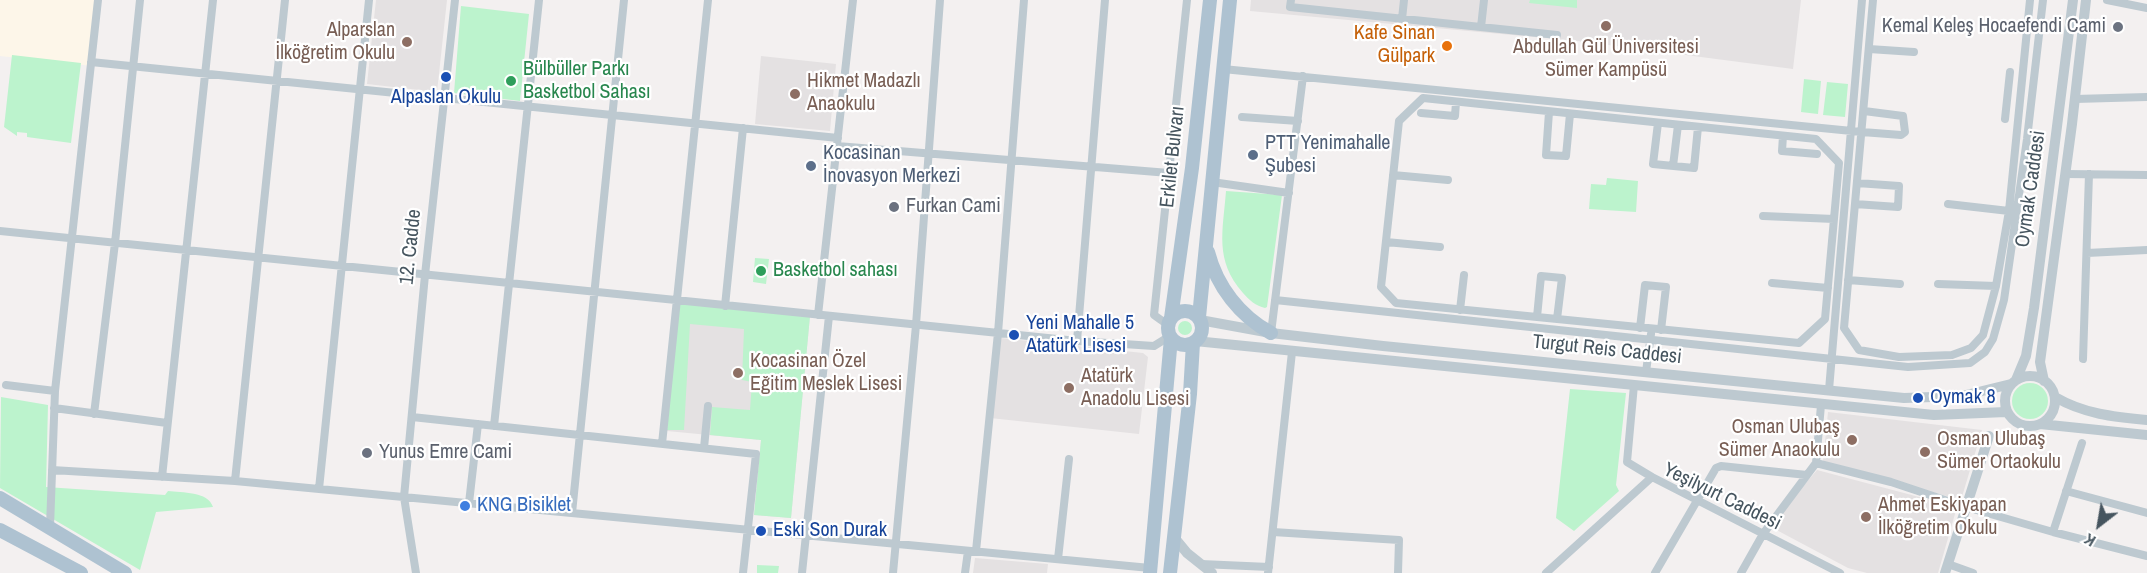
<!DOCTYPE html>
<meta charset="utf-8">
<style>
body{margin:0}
#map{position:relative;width:2147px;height:573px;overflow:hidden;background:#f3f0f0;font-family:"Archivo Narrow",sans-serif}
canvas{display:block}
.north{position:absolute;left:2069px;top:495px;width:60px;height:60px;-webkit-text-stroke:4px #fff;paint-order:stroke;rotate:211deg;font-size:16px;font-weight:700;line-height:24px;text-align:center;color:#46555f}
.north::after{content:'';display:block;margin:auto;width:21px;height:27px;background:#46555f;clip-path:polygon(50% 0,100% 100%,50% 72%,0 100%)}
</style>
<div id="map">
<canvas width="2147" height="573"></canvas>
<div class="north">K</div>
</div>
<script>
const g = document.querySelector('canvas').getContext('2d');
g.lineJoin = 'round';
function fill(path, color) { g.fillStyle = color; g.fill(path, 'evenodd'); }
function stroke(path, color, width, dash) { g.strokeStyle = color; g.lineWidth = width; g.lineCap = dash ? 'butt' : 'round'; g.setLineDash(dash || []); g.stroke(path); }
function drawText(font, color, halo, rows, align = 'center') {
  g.font = font + ' "Archivo Narrow",sans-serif'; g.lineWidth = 4.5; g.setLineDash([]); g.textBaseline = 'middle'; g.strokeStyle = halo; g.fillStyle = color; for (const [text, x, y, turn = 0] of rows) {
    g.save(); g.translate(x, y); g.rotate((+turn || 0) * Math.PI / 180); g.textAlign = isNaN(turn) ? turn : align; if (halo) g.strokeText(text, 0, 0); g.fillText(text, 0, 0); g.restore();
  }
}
fill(new Path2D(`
 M0,0H100L93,66L0,56Z`), '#fdf6e9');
fill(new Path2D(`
 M376,0H447L437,92L367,84Z
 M1251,0H1801L1793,69L1578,41L1250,11Z
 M761,56L836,64L830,131L755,124Z
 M679,303L810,316L791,518L754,515L761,440L667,431Z
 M1001,338L1143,353L1148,357L1139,434L990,418Z
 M1828,412L1982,430L1961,500L1823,462Z
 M1817,470L1957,507L1938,573H1867L1848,568L1769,526Z
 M975,558L1048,564L1047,573H973Z`), '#e4e1e2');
fill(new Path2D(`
 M1530,0H1577V8L1529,3Z
 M461,6L529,14L520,101L454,93Z
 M12,55L81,63L71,143L27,137V133L17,132V136L4,127Z
 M1804,79L1821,81L1818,114L1801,112Z
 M1827,82L1848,84L1845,117L1823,115Z
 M1607,178L1638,181L1636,212L1589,209L1591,184L1606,185Z
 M1226,191L1282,195L1267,307L1265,308C1256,306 1249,300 1243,293C1214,260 1223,231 1226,191Z
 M755,258L769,259L766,284L753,282Z
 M679,303L810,316L791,518L754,515L761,440L710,435L712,407L750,410L752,382L742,380L744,329L690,324L684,430H667Z
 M1178 328a7 7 0 1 1 14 0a7 7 0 1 1-14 0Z
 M2012 401a18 18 0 1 1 36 0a18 18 0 1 1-36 0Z
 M1570,389L1626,393L1616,485L1619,491L1574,531L1556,518Z
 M1,397L48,405L46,487L165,495L168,491C182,493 208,491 213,507L156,512L140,570L0,488Z
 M757,565L779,566L778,573H757Z`), '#bcf3cd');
stroke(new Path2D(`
 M1291,0L1290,7L1557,35
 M1873,0L1844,328L1859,350L1899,357L1952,355L1971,348L1983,335L1996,286L2009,211L2030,0
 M2107,0L2147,8
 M1402,19L1404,0
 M1481,27L1484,0
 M1869,49L1914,52
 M91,62L838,138
 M1223,69L1862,132L1901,135L1905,132L1903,116L1864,111
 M1423,98L1816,139L1839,163L1825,319L1799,343L1396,303L1381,287L1399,121Z
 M2075,99L2147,97
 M1549,112L1546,155L1566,156L1570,114
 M1421,113L1455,116L1456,102
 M1242,117L1298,121
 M2005,119L2010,72
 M1658,123L1653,164L1694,168L1698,127
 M1783,136L1782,151L1817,154
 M837,146L1169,173
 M1673,166L1678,125
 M2066,174L2147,175
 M1393,175L1448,180
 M1212,182L1289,193
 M1855,204L1898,207L1899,186L1857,183
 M1948,204L2009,211
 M1763,216L1834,219
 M0,231L1077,341L1154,346L1170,336
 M1386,242L1440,247
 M2087,253L2147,250
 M1848,280L1900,284
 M1772,283L1828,288
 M1938,284L1996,286
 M1275,300L1908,367L1970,363L1985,352L1993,339L2004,300L2027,139L2043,0
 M725,306L743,128
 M1460,310L1464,275
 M818,315L853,0
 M1537,317L1541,276L1562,278L1557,319
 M1168,325L1154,315L1187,0
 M1640,328L1645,285L1666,287L1661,330
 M1271,333L1303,76
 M1077,341L1105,0
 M2083,359L2089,174
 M1646,372L1651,334
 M6,385L55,391
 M1634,385L1627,462L1652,477
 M1829,390L1862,0
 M1821,405L1816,463L1891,482L1966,507L2053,532L2147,556
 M54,408L167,423
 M94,414L115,243L140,0
 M412,417L756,454L743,573
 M494,426L539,0
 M662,444L708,0
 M704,448L708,406
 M52,470L235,481L1150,568
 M162,477L213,0
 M235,481L285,0
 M319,489L369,0
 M2066,491L2147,513
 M469,503L478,424
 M572,513L624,0
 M50,527L55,391L98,0
 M1273,532L1399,540L1398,573
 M2053,532L2082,443
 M976,551L998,333L1024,0
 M1058,559L1069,459
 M1201,564L1269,567
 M1948,564L1973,573
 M416,573L404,497L425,275L455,0
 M802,573L829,316
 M893,573L916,325L940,0
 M965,573L968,551
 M1268,573L1292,352
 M1546,573L1652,477L1840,573
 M1655,573L1716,468L1721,466L1807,475
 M1741,573L1763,534L1816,463`), '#bdc9d0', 8);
stroke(new Path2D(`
 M1200,320L1271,333L1383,346L1904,398L1962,396L2011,384
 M1195,341L1934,415L2006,412
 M2005 401a25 25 0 1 1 50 0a25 25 0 1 1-50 0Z
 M2016,380L2026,356L2034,308L2073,0
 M2044,381L2040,362L2072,124L2086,0
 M2055,397C2084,414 2114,417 2147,420
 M2040,424L2147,435
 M1173,536L1187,553L1212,573
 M1945,573L1989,436`), '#bdc9d0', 10);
stroke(new Path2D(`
 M1208,252C1217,287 1240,316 1271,333
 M1168 328a17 17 0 1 1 34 0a17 17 0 1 1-34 0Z
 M1199,317L1230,0
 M1171,318L1192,168L1210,0
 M0,498L125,573
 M0,530L81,573
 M1150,573L1171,338
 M1170,573L1190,394L1193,343`), '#aec2d1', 14);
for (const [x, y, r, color] of [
 [1606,26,6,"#8d6e63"],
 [2118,27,6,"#6b7280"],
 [407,42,6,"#8d6e63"],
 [1447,46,6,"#e8710a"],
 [446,77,6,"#1a4fb4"],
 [511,81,6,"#2e9e5b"],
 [795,94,6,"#8d6e63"],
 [1253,155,6,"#5c6f8a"],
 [811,166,6,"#5c6f8a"],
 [894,207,6,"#6b7280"],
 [761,271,6,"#2e9e5b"],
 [1014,335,6,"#1a4fb4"],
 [738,373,6,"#8d6e63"],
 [1069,388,6,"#8d6e63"],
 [1918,398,6,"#1a4fb4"],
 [1852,440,6,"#8d6e63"],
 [1925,452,6,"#8d6e63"],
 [367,453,6,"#6b7280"],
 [465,506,6,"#3f7fe0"],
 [1866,517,6,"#8d6e63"],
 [761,531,6,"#1a4fb4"]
]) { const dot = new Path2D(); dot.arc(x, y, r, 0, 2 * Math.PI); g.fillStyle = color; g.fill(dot); stroke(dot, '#fff', 2); }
drawText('20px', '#5b616d', '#fff', [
 ["Kemal Keleş Hocaefendi Cami",2106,27,"right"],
 ["Furkan Cami",906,207],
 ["Yunus Emre Cami",379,453]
], 'left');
drawText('20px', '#785e54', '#fff', [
 ["Alparslan",395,31,"right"],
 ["İlköğretim Okulu",395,54,"right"],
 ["Abdullah Gül Üniversitesi",1606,48,"center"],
 ["Sümer Kampüsü",1606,71,"center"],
 ["Hikmet Madazlı",807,82],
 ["Anaokulu",807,105],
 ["Kocasinan Özel",750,362],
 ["Eğitim Meslek Lisesi",750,385],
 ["Atatürk",1081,377],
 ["Anadolu Lisesi",1081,400],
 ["Osman Ulubaş",1840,428,"right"],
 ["Sümer Anaokulu",1840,451,"right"],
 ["Osman Ulubaş",1937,440],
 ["Sümer Ortaokulu",1937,463],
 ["Ahmet Eskiyapan",1878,506],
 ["İlköğretim Okulu",1878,529]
], 'left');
drawText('20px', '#c56008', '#fff', [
 ["Kafe Sinan",1435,34],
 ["Gülpark",1435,57]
], 'right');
drawText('20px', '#27864d', '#fff', [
 ["Bülbüller Parkı",523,70],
 ["Basketbol Sahası",523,93],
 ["Basketbol sahası",773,271]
], 'left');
drawText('20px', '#164399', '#fff', [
 ["Alpaslan Okulu",446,98,"center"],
 ["Yeni Mahalle 5",1026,324],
 ["Atatürk Lisesi",1026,347],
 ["Oymak 8",1930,398],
 ["Eski Son Durak",773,531]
], 'left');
drawText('20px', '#4e5e75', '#fff', [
 ["PTT Yenimahalle",1265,144],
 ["Şubesi",1265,167],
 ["Kocasinan",823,154],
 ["İnovasyon Merkezi",823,177]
], 'left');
drawText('20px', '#46555f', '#fff', [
 ["Erkilet Bulvarı",1173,157,-84],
 ["Oymak Caddesi",2031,189,-82],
 ["12. Cadde",411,247,-84],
 ["Turgut Reis Caddesi",1607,350,6],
 ["Yeşilyurt Caddesi",1722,497,26]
]);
drawText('20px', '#366cbe', '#fff', [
 ["KNG Bisiklet",477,506]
], 'left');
</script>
